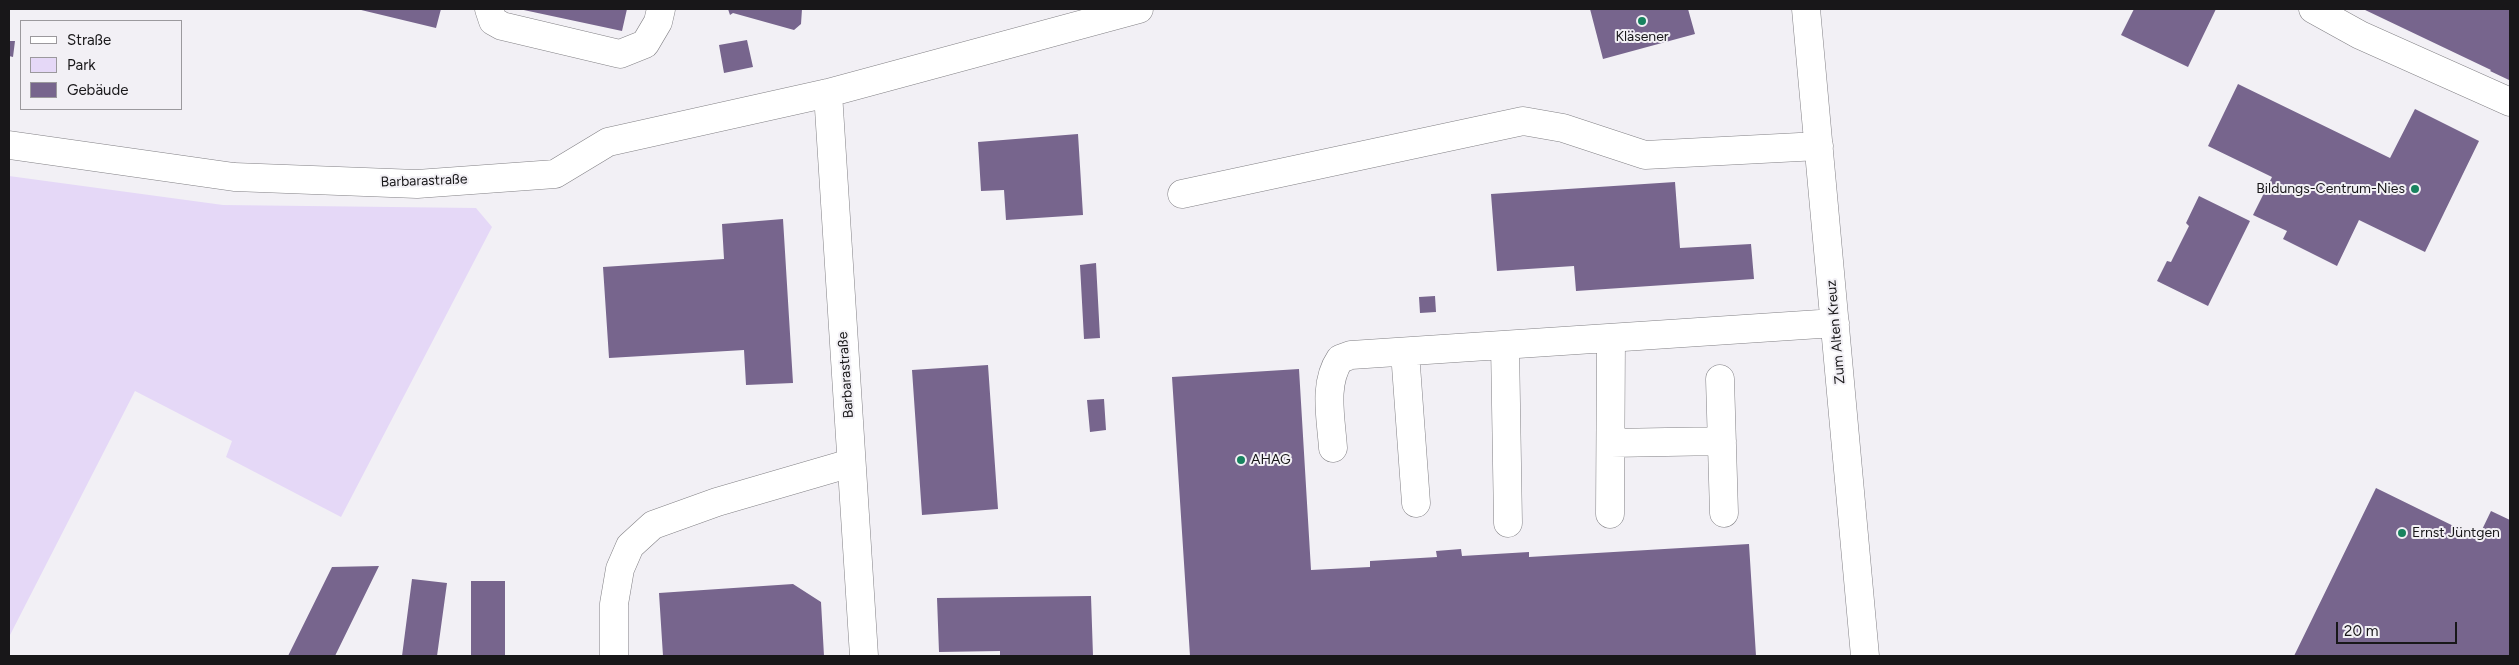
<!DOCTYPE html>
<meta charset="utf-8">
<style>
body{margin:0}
#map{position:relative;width:2519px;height:665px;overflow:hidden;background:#f2f0f5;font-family:Figtree,sans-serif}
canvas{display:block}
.frame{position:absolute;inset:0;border:10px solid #181719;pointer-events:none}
.legend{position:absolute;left:20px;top:20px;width:162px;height:90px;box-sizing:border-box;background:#f2f0f5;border:1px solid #9b999d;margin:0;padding:6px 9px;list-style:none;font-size:15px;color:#181719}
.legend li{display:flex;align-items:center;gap:10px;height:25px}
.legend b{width:25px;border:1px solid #9b999d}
.scale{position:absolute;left:2336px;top:622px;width:121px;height:22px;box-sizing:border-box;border:2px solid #181719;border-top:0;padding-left:6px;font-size:15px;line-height:18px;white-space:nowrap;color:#181719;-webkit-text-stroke:4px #f2f0f5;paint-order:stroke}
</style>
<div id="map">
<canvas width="2519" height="665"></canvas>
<div class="frame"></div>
<ul class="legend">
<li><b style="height:6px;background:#fff"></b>Straße</li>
<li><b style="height:14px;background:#e5d8f7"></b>Park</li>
<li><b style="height:14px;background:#77658d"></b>Gebäude</li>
</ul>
<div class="scale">20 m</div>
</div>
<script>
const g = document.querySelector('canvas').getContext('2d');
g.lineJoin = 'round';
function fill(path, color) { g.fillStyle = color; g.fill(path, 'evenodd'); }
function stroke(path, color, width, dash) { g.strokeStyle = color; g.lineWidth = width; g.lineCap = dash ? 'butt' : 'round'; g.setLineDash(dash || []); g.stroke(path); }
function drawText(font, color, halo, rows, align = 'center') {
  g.font = font + ' Figtree,sans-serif'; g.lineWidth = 4; g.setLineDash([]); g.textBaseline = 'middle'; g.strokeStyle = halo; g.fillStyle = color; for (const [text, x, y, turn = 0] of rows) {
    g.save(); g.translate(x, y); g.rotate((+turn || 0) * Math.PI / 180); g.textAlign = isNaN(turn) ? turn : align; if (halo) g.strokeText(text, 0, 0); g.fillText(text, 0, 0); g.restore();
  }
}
fill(new Path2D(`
 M9,176L223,205L476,208L492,227L341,517L226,457L232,441L135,391L9,637Z`), '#e5d8f7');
fill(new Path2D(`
 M357,9H441L436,28Z
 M519,9H627L622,31Z
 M728,9H802L801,24L794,30L733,13L730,15Z
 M1590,9H1688L1695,34L1603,59Z
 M2134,9L2142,10L2216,9L2188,67L2121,35Z
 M2363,9H2510V77L2509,80L2490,71L2491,70Z
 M747,40L753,67L724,73L719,45Z
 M9,41H15L13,57L9,56Z
 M2238,84L2390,158L2415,109L2479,141L2425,252L2359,220L2337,266L2283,239L2287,231L2253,215L2272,177L2208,146Z
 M1078,134L1083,215L1006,220L1004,190L981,191L978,142Z
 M1675,182L1680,248L1751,244L1754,279L1576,291L1574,266L1497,271L1491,194Z
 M2199,196L2250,221L2208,306L2157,281L2167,261L2171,262L2189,226L2186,223Z
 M783,219L793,383L746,385L744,350L609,358L603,267L724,259L722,224Z
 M1096,263L1100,338L1084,339L1080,265Z
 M1435,296L1436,312L1420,313L1419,297Z
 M988,365L998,509L922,515L912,370Z
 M1299,369L1311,570L1370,567V561L1437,557L1436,551L1461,549L1462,556L1529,552V557L1749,544L1756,656H1190L1172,377Z
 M1104,399L1106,430L1090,432L1087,400Z
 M2376,488L2478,538L2491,511L2510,520V656H2294Z
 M379,566L335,656H288L332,567Z
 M412,579L447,583L437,656H402Z
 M471,581H505V656H471Z
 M793,584L821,602L824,656H663L659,593Z
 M1091,596L1093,656H1000V651L939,652L937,598Z`), '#77658d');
const minor = new Path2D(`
 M489,9L493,21L502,26L620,54L645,44L658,22L661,9
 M1806,9L1865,656
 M2313,9L2360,35L2510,102
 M828,93L864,656
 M9,145L234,177L417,184L555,174L608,142L828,93L1139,9
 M1182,194L1523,121L1563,128L1645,155L1819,146
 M1505,345L1508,523
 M1405,352L1416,503
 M1720,379L1724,513
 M1611,443L1722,441
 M1333,448C1331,418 1323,384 1340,359L1351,355L1835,323
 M1610,514L1611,338
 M614,656V604L620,569L630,546L653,525L717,502L851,463`);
stroke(minor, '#828085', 29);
stroke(minor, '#fff', 28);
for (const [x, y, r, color] of [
 [1642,21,5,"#18835f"],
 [2415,189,5,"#18835f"],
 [1241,460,5,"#18835f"],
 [2402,533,5,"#18835f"]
]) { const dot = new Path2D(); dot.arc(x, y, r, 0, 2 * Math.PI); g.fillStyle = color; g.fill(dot); stroke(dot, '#f2f0f5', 2); }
drawText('14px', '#181719', '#f2f0f5', [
 ["Kläsener",1642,37,"center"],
 ["Bildungs-Centrum-Nies",2405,189,"right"],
 ["AHAG",1251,460],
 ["Ernst Jüntgen",2412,533]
], 'left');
drawText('14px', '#181719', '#f2f0f5', [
 ["Barbarastraße",424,181,-2],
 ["Zum Alten Kreuz",1836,332,-95],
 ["Barbarastraße",846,375,-94]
]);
</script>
